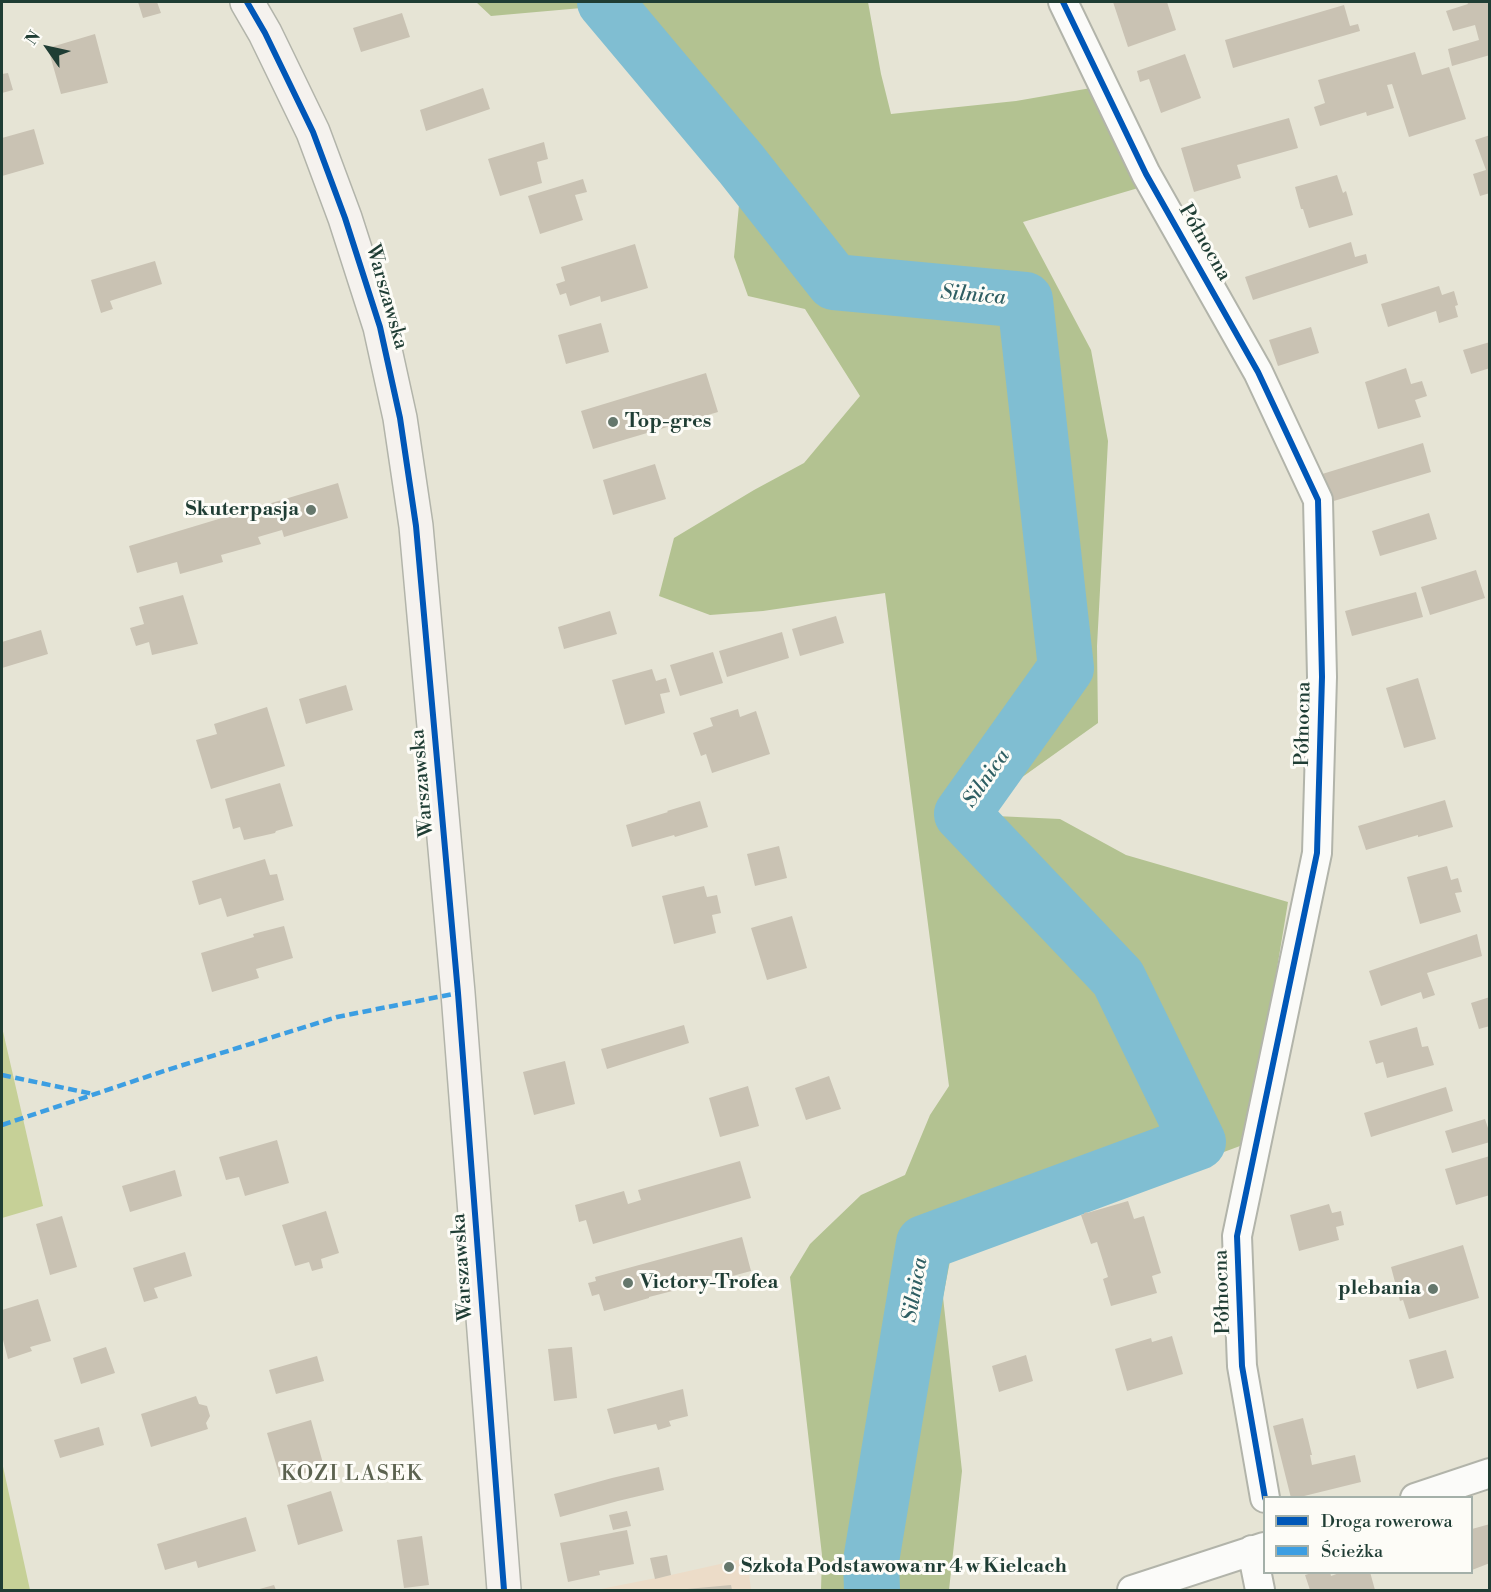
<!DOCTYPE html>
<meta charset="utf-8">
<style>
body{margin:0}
#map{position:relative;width:1491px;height:1592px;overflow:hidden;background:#e6e4d5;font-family:"Libre Bodoni",serif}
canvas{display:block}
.frame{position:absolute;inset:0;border:3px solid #1f3d34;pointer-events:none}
.legend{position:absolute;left:1263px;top:1496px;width:210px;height:78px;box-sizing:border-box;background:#fdfcf7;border:2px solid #a4b0a9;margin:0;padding:8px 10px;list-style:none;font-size:18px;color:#1f3d34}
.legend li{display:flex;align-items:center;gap:12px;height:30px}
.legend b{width:30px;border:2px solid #a4b0a9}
.north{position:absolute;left:18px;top:18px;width:60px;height:60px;-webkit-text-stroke:4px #fdfcf7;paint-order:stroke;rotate:304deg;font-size:16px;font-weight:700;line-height:24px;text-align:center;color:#1f3d34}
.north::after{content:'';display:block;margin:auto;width:21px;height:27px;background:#1f3d34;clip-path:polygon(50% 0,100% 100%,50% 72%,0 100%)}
</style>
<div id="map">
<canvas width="1491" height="1592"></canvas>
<div class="frame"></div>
<ul class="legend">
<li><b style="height:8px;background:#0057b8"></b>Droga rowerowa</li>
<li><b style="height:8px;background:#3c9ee2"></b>Ścieżka</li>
</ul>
<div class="north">N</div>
</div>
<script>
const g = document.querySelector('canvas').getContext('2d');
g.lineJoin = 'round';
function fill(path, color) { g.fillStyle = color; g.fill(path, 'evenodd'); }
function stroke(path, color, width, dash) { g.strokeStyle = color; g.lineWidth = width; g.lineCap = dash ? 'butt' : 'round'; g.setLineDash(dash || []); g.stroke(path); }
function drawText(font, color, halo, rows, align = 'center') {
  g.font = font + ' "Libre Bodoni",serif'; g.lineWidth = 6; g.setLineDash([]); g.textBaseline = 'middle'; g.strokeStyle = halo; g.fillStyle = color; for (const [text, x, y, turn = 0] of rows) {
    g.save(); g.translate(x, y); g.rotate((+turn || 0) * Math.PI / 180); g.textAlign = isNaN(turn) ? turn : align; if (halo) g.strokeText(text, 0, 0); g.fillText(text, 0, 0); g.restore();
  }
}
fill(new Path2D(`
 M747,1558L751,1590H596L671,1575Z`), '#ecdcc8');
fill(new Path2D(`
 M2,1027L43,1206L2,1218Z
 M2,1462L30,1590H2Z`), '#c6d097');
fill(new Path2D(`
 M476,2H868L881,74L891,114L1016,101L1091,88L1145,186L1023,222L1091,350L1108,441L1097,646L1098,723L993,798L996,816L1060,819L1126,855L1288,902L1271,1005L1240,1146L1151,1179L974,1240L951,1256L943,1297L962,1471L949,1590H821L822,1555L790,1277L810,1244L861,1195L905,1175L930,1115L949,1086L885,593L763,611L710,615L659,596L674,538L754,490L804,463L860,396L805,309L748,296L734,257L739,205L681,114L593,7L491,16Z`), '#b3c291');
stroke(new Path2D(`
 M605,2L741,164L834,282L1025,300L1066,668L962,814L1118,978L1198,1142L924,1243L871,1561L872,1590`), '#80bed2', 56);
fill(new Path2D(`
 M138,2H157L161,13L143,18Z
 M1113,2H1167L1176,30L1128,47Z
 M1467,2H1490V55L1452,66L1448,49L1479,40L1475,25L1453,31L1446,11L1468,4Z
 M1344,5L1350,26L1358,24L1360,31L1233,68L1225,40Z
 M402,13L410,37L361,52L353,28Z
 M95,34L108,83L61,94L48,48Z
 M1415,52L1422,75L1449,67L1466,119L1409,137L1392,84L1387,85L1394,108L1367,116L1366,112L1320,126L1314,107L1325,103L1318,80Z
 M1185,54L1201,98L1161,113L1149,79L1140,82L1137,71Z
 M8,73L13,90L2,93V74Z
 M483,88L490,109L426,131L420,110Z
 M1289,118L1298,148L1237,165L1241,178L1194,192L1181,148Z
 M34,129L44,164L2,176V138Z
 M1490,135V193L1480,196L1473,174L1486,170L1475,140Z
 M544,142L548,159L537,162L542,183L500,196L488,159Z
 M1337,175L1343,193L1346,191L1353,215L1309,228L1303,209H1301L1295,187Z
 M583,179L587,192L575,195L583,220L540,234L528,196Z
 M1351,242L1355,257L1366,254L1368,263L1253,300L1245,277Z
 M635,244L648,288L601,302L600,296L570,306L566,293L560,295L556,284L565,281L561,267Z
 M155,261L162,284L110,301L113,309L101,313L91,280Z
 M1439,286L1442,295L1454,291L1458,305L1455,306L1458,317L1439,323L1436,311L1388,327L1381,304Z
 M601,323L609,352L566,364L558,335Z
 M1311,327L1319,353L1278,366L1269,340Z
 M1490,342V368L1471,374L1463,350Z
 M1406,368L1411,384L1422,381L1427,396L1415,400L1421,417L1378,429L1365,382Z
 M706,373L718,412L593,449L581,411Z
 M1423,443L1431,472L1327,503L1319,475Z
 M655,464L666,499L613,515L603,480Z
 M338,483L348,518L284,537L282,530L258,537L261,544L221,555L223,562L180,574L177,562L137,573L129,546Z
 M1429,513L1437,539L1380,556L1372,531Z
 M1476,570L1485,598L1430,615L1421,587Z
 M1416,592L1423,617L1352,636L1345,611Z
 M183,595L198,644L152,655L149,642L136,646L130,628L144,624L139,607Z
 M610,611L617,634L564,649L558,627Z
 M836,616L844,643L800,656L792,629Z
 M41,630L48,654L2,668V642Z
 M782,632L789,658L727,677L719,651Z
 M713,652L723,683L680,696L670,665Z
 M652,669L656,681L666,678L670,692L660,694L665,713L625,725L612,680Z
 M1418,678L1436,739L1404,748L1386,688Z
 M346,685L353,710L306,724L299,699Z
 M267,707L285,766L211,789L196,740L217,734L214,724Z
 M738,709L740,717L756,711L770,754L712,773L706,754L701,756L693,733L713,726L710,718Z
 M280,783L293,826L276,831L275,833L244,840L240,827L233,829L225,799Z
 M1445,800L1453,827L1418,837V835L1366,850L1358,826Z
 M700,801L708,827L675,837L674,835L632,847L626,825L668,812L667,811Z
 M779,846L787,878L755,886L747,854Z
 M265,859L270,875L277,874L284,900L227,917L221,898L199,905L192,881Z
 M1447,866L1451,880L1458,878L1462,892L1455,893L1461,912L1420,924L1407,877Z
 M704,886L707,897L717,895L721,913L712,915L716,933L674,944L662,896Z
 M792,916L807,968L767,980L751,928Z
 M284,926L293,958L256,969L259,978L212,992L201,953L254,937L253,934Z
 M1477,934L1482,956L1427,973L1435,995L1423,999L1421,992L1381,1006L1369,971Z
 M1490,997V1026L1479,1029L1471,1003Z
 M684,1025L689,1043L607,1069L601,1049Z
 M1417,1027L1422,1047L1428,1046L1434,1065L1387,1078L1383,1062L1376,1064L1369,1041Z
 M565,1061L575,1104L534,1115L523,1072Z
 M829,1076L841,1109L806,1120L795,1088Z
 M748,1086L759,1126L720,1137L709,1098Z
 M1446,1087L1453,1111L1371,1137L1364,1113Z
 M1485,1119L1490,1134V1142L1452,1153L1445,1131Z
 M277,1140L289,1183L245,1196L239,1177L226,1180L219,1157Z
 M1490,1156V1195L1456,1205L1445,1169Z
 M740,1161L751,1198L593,1244L586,1220L579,1222L575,1205L624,1191L628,1204L641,1200L638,1190Z
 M175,1170L182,1196L130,1212L122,1186Z
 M1128,1201L1134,1219L1144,1216L1161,1273L1152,1276L1157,1293L1111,1306L1103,1279L1108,1277L1097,1242L1091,1244L1081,1215L1084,1214V1213L1087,1212V1213Z
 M1329,1204L1332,1213L1341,1211L1344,1225L1336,1227L1339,1240L1299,1251L1290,1215Z
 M326,1211L339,1253L321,1259L323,1268L312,1271L309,1262L295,1266L282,1225Z
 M62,1216L77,1267L50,1275L36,1224Z
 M742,1237L751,1271L714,1281V1280L692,1285V1286L649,1297V1298L604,1311L599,1294L592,1296L588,1283L596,1281L595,1277Z
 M1463,1245L1479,1298L1409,1319L1403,1300L1400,1301L1391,1267Z
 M185,1252L192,1276L154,1288L158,1298L144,1302L133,1268Z
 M38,1299L51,1341L30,1347L32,1351L8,1359L2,1336V1310Z
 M1172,1336L1183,1374L1127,1391L1115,1349L1151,1338L1152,1342Z
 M106,1347L115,1373L81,1384L73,1358Z
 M572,1347L577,1398L554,1401L548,1349Z
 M1446,1350L1454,1378L1417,1389L1409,1360Z
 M1026,1355L1033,1381L999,1392L992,1366Z
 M317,1356L324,1381L276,1394L269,1370Z
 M683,1389L688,1416L669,1421L671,1426L658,1430L656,1424L614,1434L607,1409Z
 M196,1396L199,1404L207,1406L210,1416L206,1423L208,1429L151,1447L141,1414Z
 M1303,1418L1312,1455H1310L1312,1465L1355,1455L1361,1482L1296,1498H1291L1273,1426Z
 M311,1420L324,1467L281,1481L267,1433Z
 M99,1427L104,1445L60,1458L54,1440Z
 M659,1467L664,1490L618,1501L560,1517L554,1494L612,1478Z
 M331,1491L343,1531L298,1545L287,1505Z
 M627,1511L631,1526L613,1530L609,1515Z
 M246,1517L256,1551L198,1568L196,1561L165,1570L157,1544Z
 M1490,1524V1563L1472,1570V1529Z
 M627,1530L634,1564L599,1571L600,1575L568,1582L560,1543Z
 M422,1536L429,1585L404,1588L397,1540Z
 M667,1555L671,1575L655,1579L650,1558Z
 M1315,1572H1330L1331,1576L1342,1572H1370L1375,1590H1310L1305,1575Z
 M274,1585L276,1590H256Z
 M731,1585L732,1590H687V1589Z`), '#c9c2b3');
const street = new Path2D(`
 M1063,2L1146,174L1258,372L1318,500L1322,677L1317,853L1237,1236L1242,1366L1265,1498
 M1415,1498L1490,1473
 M1252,1550L1260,1590
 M1132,1590L1264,1547`);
const secondary = new Path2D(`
 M247,2L265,33L313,132L345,218L380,327L400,418L416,526L458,993L504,1590`);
stroke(street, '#b2b4aa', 32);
stroke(secondary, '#b2b4aa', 36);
stroke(street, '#fbfbf9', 28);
stroke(secondary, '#f5f2ee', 33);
stroke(new Path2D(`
 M2,1075L93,1094
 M2,1125L167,1070L337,1017L458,993`), '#3c9ee2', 4.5, [9, 4.5]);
stroke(new Path2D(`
 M247,2L265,33L313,132L345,218L380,327L400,418L416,526L458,993L504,1590
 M1063,2L1146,174L1258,372L1318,500L1322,677L1317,853L1237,1236L1242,1366L1265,1498`), '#0057b8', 6);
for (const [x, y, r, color] of [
 [613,422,6,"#65776c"],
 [311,510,6,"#65776c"],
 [628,1283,6,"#65776c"],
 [1433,1289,6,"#65776c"],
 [729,1567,6,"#65776c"]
]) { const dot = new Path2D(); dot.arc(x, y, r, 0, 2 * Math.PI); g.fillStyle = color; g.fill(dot); stroke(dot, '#fdfcf7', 2); }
drawText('20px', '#1f3d34', '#fdfcf7', [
 ["Północna",1204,243,60],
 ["Warszawska",386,297,74],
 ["Północna",1304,724,-89],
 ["Warszawska",423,783,-95],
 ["Warszawska",463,1267,-94],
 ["Północna",1223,1292,-92]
]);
drawText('bold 20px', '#1f3d34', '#fdfcf7', [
 ["Top-gres",625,422],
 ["Skuterpasja",299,510,"right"],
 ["Victory-Trofea",640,1283],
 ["plebania",1421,1289,"right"],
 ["Szkoła Podstawowa nr 4 w Kielcach",741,1567]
], 'left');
drawText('italic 21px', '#2f5f63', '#fdfcf7', [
 ["Silnica",973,296,5],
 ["Silnica",987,779,-55],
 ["Silnica",916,1290,-80]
]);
g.letterSpacing = '1.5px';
drawText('21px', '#5b624f', '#fdfcf7', [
 ["KOZI LASEK",352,1475]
]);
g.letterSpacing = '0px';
</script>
